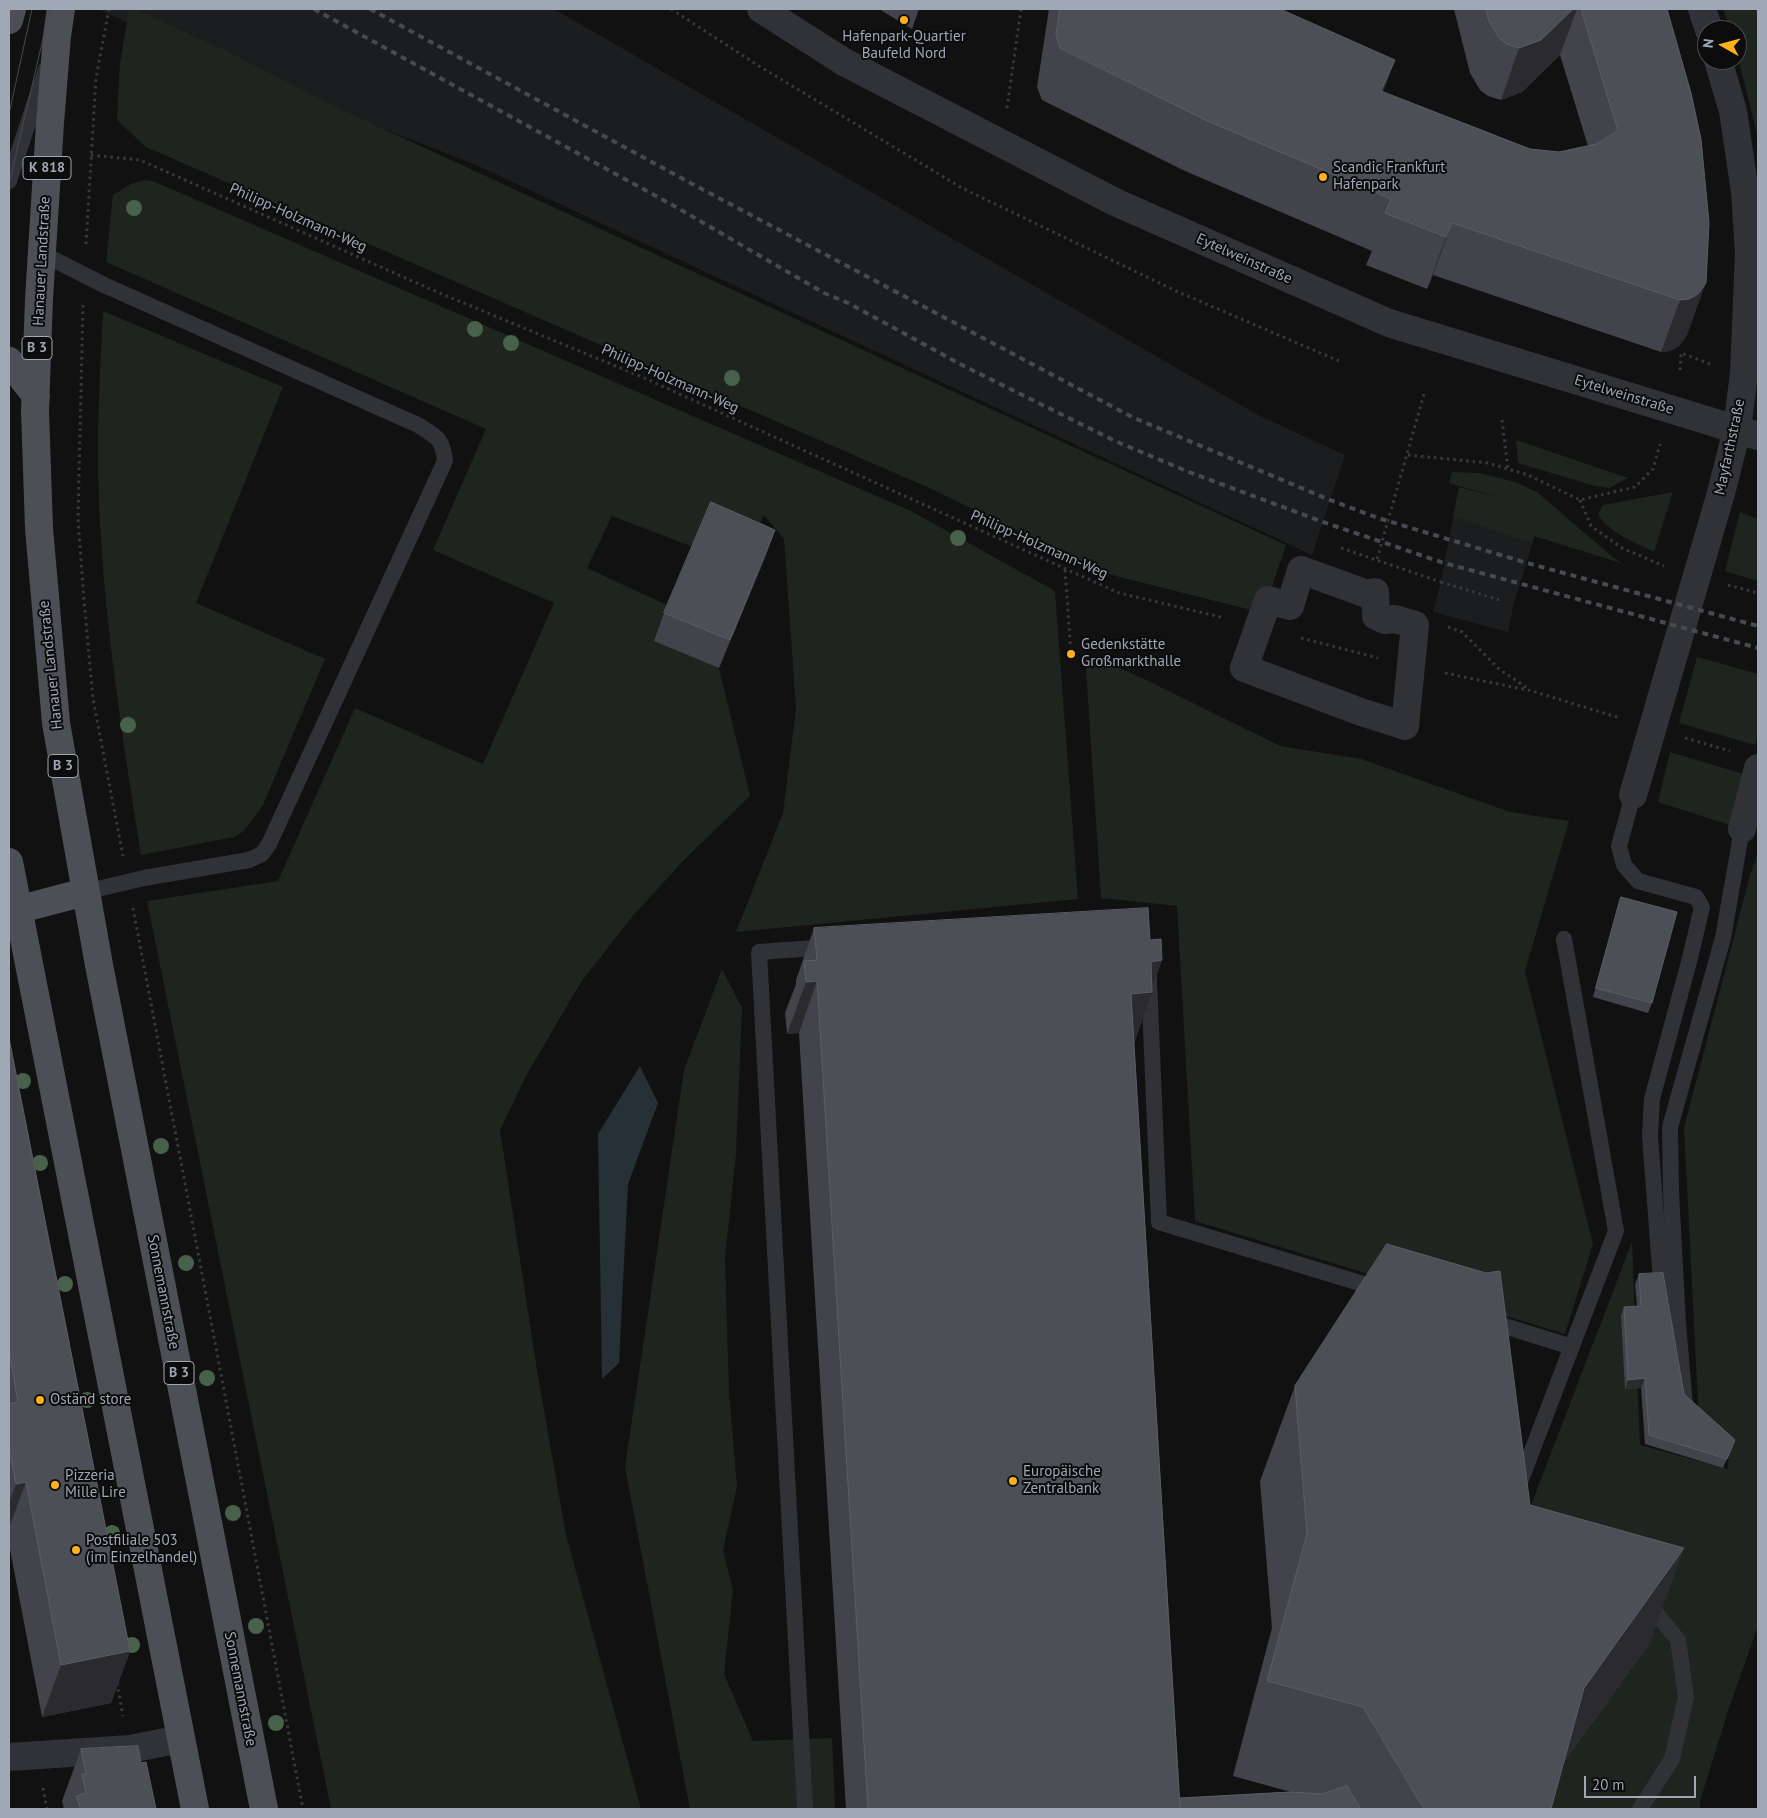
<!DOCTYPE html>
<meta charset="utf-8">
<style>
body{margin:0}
#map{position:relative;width:1767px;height:1818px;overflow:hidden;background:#111112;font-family:"PT Sans",sans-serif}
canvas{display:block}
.frame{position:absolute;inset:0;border:10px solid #a0a7b5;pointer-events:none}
.north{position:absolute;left:1697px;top:20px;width:50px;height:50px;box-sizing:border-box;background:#0c0c0d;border:1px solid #474a50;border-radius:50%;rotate:277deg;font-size:14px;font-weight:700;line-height:20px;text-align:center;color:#a0a7b5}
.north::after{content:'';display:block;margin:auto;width:18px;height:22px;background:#ffb11c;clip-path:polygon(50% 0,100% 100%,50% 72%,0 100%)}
.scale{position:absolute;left:1584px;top:1776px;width:112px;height:22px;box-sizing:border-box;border:2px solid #a0a7b5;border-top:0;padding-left:6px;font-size:15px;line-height:18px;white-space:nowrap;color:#a0a7b5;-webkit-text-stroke:4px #0c0c0d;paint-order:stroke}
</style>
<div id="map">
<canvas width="1767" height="1818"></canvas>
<div class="frame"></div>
<div class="north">N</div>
<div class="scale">20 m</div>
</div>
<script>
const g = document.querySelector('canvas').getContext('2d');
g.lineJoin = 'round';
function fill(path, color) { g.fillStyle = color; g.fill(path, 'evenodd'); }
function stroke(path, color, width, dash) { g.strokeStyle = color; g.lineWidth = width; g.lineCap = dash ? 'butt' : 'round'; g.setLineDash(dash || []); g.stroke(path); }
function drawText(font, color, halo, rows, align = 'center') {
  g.font = font + ' "PT Sans",sans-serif'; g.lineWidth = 4; g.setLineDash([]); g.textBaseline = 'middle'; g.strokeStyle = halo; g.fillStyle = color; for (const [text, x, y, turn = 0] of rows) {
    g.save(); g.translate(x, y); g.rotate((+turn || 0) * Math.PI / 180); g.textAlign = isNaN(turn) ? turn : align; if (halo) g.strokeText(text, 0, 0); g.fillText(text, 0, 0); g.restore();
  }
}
fill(new Path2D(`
 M98,9H554L1260,416L1345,455L1312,555L474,164L212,62Z
 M1459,487L1543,510L1514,603L1508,632L1433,612L1441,581Z`), '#1c1d1f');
fill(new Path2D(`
 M129,9H135L226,51L336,107L1286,545L1263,613L1108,574L927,487L146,147L117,120L120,63Z
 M1723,9H1758V138L1737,53V30H1731Z
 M145,180L153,181L911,511L1055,591L1078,899L736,932L783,813L796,708L784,539L764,515L748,550L693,547L612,516L587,568L669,606L719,668L750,796L683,861L631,918L581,982L527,1074L500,1130L537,1370L566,1535L641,1809H331L147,901L278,881L355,708L483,764L554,603L433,550L486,429L106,262L113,195L131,184Z
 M103,311L283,387L196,603L325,659L263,805L244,831L234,837L141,855C120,721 98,585 98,448C98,403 101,357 103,311Z
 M1516,440L1628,478L1609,488L1595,486L1518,463Z
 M1452,472L1479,473L1515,482L1537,492L1615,559L1624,564L1534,536L1532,543L1453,516L1459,487L1504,499L1449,483Z
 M1673,492L1654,552C1637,543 1607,532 1598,514L1603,505Z
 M1740,512L1758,519V581L1725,571Z
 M1085,653L1142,678L1280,746L1361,759L1510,812L1569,821L1525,971L1593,1244L1565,1334L1195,1221L1177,906L1101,898Z
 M1697,657L1758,674V735L1755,745L1679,723Z
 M1670,752L1747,775L1733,826L1658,802Z
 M1758,853V1626L1729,1708L1700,1801V1809H1542L1495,1599L1632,1242L1640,1445L1728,1469L1729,1446L1699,1422L1684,1128L1750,875Z
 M722,969L742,1008L736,1154L725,1258L729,1391L737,1486L723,1550L733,1590L724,1674L753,1741L832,1738L835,1809H690L625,1467L684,1070Z`), '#1d251e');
fill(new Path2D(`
 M640,1066L658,1103L628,1184L619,1363L602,1379L598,1134Z`), '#263037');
stroke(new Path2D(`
 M671,9L759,66L962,188L1176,291L1339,361
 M1007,108L1021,9
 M91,155L140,160L437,292L642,377L1119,593L1225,618
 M86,244L96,78L109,9
 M83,305L78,519L84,600L93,699L123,856
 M1680,370L1681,353L1710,364
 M1502,420L1508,469
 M1408,455L1488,463L1528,475L1580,500L1635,487L1653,469L1660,444
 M1580,500L1591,526L1622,548L1664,566
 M1377,559L1424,394
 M1065,570L1071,654
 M1441,582L1503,601
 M1728,585L1758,593
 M1448,627L1462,632L1498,668L1530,690
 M1301,638L1378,658
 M1445,673L1532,691L1620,718
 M1685,738L1730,751
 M133,908L303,1809
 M117,1683L123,1716
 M43,1788L47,1809`), '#37393f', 3, [2.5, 4]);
stroke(new Path2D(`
 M9,181L46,69
 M41,253L104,285L418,425C436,436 443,439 445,461L269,844L262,854L249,860L144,878L85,892
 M1633,795L1619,846L1624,865L1638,881L1696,897L1702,907L1690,958L1652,1099L1650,1136L1662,1295
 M1149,979L1159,1222L1383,1290
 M1488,1321L1572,1347
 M1686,1417L1678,1324L1671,1192L1670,1127L1723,938L1742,829
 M1517,1490L1616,1231L1564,939
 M805,1809L759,952L829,947
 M1640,1809L1672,1759L1686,1697L1678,1640L1645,1600`), '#313238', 16);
stroke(new Path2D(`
 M761,9L844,62L1115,202L1389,323L1758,436
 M1702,9L1709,30
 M1301,570L1367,594L1375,592L1376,616L1385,620L1395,619L1415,625L1405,726L1361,712L1244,668L1268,600L1290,606Z
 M1633,795L1721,493L1737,430L1744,373L1749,253L1745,192L1733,111L1718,60
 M1742,829L1758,768
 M9,1757L130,1749L181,1739`), '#313238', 28);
stroke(new Path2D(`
 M61,9L57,36L50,123L39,299L35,411L39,528L56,723L99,965L264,1809
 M9,20L12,9
 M9,361L36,396
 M9,862L195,1809
 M9,912L85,892`), '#4d4f57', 28);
stroke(new Path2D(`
 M9,114L32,9
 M9,184L50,9`), '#484a51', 1);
stroke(new Path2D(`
 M314,9L676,207L824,293L848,303L962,365L1115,441L1189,472L1323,522L1444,563L1758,648
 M370,9L683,179L1132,417L1330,500L1378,518L1527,563L1758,626`), '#484a51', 4, [6, 5]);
stroke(new Path2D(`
 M1341,548L1441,582`), '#37393f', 3, [2.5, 4]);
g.fillStyle = '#48614a';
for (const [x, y] of [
 [134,208],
 [475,329],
 [511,343],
 [732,378],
 [958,538],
 [128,725],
 [23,1081],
 [161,1146],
 [40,1163],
 [186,1263],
 [65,1284],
 [207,1378],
 [87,1400],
 [233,1513],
 [112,1533],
 [256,1626],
 [132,1645],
 [276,1723]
]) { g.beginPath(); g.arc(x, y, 8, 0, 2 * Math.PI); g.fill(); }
fill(new Path2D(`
 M879,9H919L912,29Z
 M1049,9H1280L1383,92L1530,149L1559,152L1588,146L1560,55L1522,92L1501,100L1488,96L1480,90L1470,73L1454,9H1667L1687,335L1679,346L1670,351L1661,352L1433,275L1427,289L1366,265L1372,251L1185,171L1042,100L1037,87Z
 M775,530L765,558L719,668L654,641L664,613Z
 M1621,897L1652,1003L1648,1013L1593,997L1618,907Z
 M814,928L1150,940L1162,960L1152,988L1134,1044L1180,1798L1291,1792L1233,1776L1272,1628L1260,1481L1295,1386L1530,1505L1650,1643L1563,1763L1551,1809H846L799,1033L787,1034L785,1013L796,984V980Z
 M9,1038L130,1651L111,1703L42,1717L9,1544Z
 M1639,1274L1684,1394L1735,1440L1723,1468L1645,1444L1641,1388L1625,1389L1621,1316L1624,1307L1637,1306L1635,1284Z
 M81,1749L141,1763L156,1809H64L62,1801Z`), '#43444b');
fill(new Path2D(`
 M1573,9H1577L1560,55L1522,92L1501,100L1519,48Z
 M1395,60L1376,112L1381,91Z
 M1452,223L1433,275L1427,289L1446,237Z
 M1706,283L1687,335L1679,346L1670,351L1661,352L1680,300Z
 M775,530L765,558L719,668L730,640Z
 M1162,960L1150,993L1152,992L1134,1044L1131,994L1151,962Z
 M817,981L799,1033L787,1034L806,982Z
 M1645,1378L1641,1388L1625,1389L1628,1380Z
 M26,1482L9,1528V1503L16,1484Z
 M1684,1548L1650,1643L1549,1782L1584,1688Z
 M130,1651L111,1703L42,1717L61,1665Z`), '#2b2b2f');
const building = new Path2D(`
 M1060,9H1280L1395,60L1381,91L1530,149L1559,152L1596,144L1618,131L1581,9H1667L1691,93L1701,139L1709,223L1706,283L1698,294L1689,299L1680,300L1452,223L1446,237L1385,213L1391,199L1203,119L1060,48L1056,35Z
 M1486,9H1573L1541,40L1519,48L1507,44L1499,38L1489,21Z
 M711,502L775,530L730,640L664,613Z
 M1621,897L1677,912L1652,1003L1596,988Z
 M1148,908L1150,940L1161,939L1162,960L1151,962L1152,992L1131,994L1180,1809H868L817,981L806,982L804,961L817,960L814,928Z
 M9,1038L130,1651L61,1665L26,1482L16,1484L9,1448V1404L18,1402L9,1351Z
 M1387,1244L1486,1273L1500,1271L1530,1505L1684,1548L1584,1688L1551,1809H1424L1363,1707L1267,1681L1307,1534L1295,1386Z
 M1663,1273L1684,1394L1735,1440L1727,1459L1649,1435L1645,1378L1628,1380L1624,1307L1641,1306L1639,1274Z
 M138,1746L141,1763L146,1762L156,1809H81L76,1796L86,1793L82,1774H86L81,1749Z
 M1347,1786L1361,1809H1180V1798L1290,1792L1322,1794Z`);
fill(building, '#4d4f56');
stroke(building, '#5a5d65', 1);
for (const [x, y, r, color] of [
 [904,20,5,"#ffb11c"],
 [1323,177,5,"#ffb11c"],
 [1071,654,5,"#ffb11c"],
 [40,1400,5,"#ffb11c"],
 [1013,1481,5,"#ffb11c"],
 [55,1485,5,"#ffb11c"],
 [76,1550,5,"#ffb11c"]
]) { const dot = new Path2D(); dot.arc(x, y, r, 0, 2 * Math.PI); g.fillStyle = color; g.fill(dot); stroke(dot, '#0c0c0d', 2); }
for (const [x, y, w] of [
 [47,168,48],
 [37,348,30],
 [63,766,30],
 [179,1373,30]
]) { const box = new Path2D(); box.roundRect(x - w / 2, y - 11.5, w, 23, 4); g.fillStyle = '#0c0c0d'; g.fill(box); stroke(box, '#a0a7b5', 1); }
drawText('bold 14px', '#a0a7b5', null, [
 ["K 818",47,168],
 ["B 3",37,348],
 ["B 3",63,766],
 ["B 3",179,1373]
]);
drawText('15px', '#a0a7b5', '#0c0c0d', [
 ["Hafenpark-Quartier",904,37,"center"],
 ["Baufeld Nord",904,54,"center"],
 ["Scandic Frankfurt",1333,168],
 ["Hafenpark",1333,185],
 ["Gedenkstätte",1081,645],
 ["Großmarkthalle",1081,662],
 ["Oständ store",50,1400],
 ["Europäische",1023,1472],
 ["Zentralbank",1023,1489],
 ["Pizzeria",65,1476],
 ["Mille Lire",65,1493],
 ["Postfiliale 503",86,1541],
 ["(im Einzelhandel)",86,1558]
], 'left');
drawText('15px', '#a0a7b5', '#0c0c0d', [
 ["Philipp-Holzmann-Weg",298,218,24],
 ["Eytelweinstraße",1244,259,24],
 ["Hanauer Landstraße",42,261,-87],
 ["Philipp-Holzmann-Weg",670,379,24],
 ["Eytelweinstraße",1624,395,17],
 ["Mayfarthstraße",1730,447,-78],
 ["Philipp-Holzmann-Weg",1039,545,24],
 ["Hanauer Landstraße",51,665,-96],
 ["Sonnemannstraße",163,1292,79],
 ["Sonnemannstraße",240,1689,79]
]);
</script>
